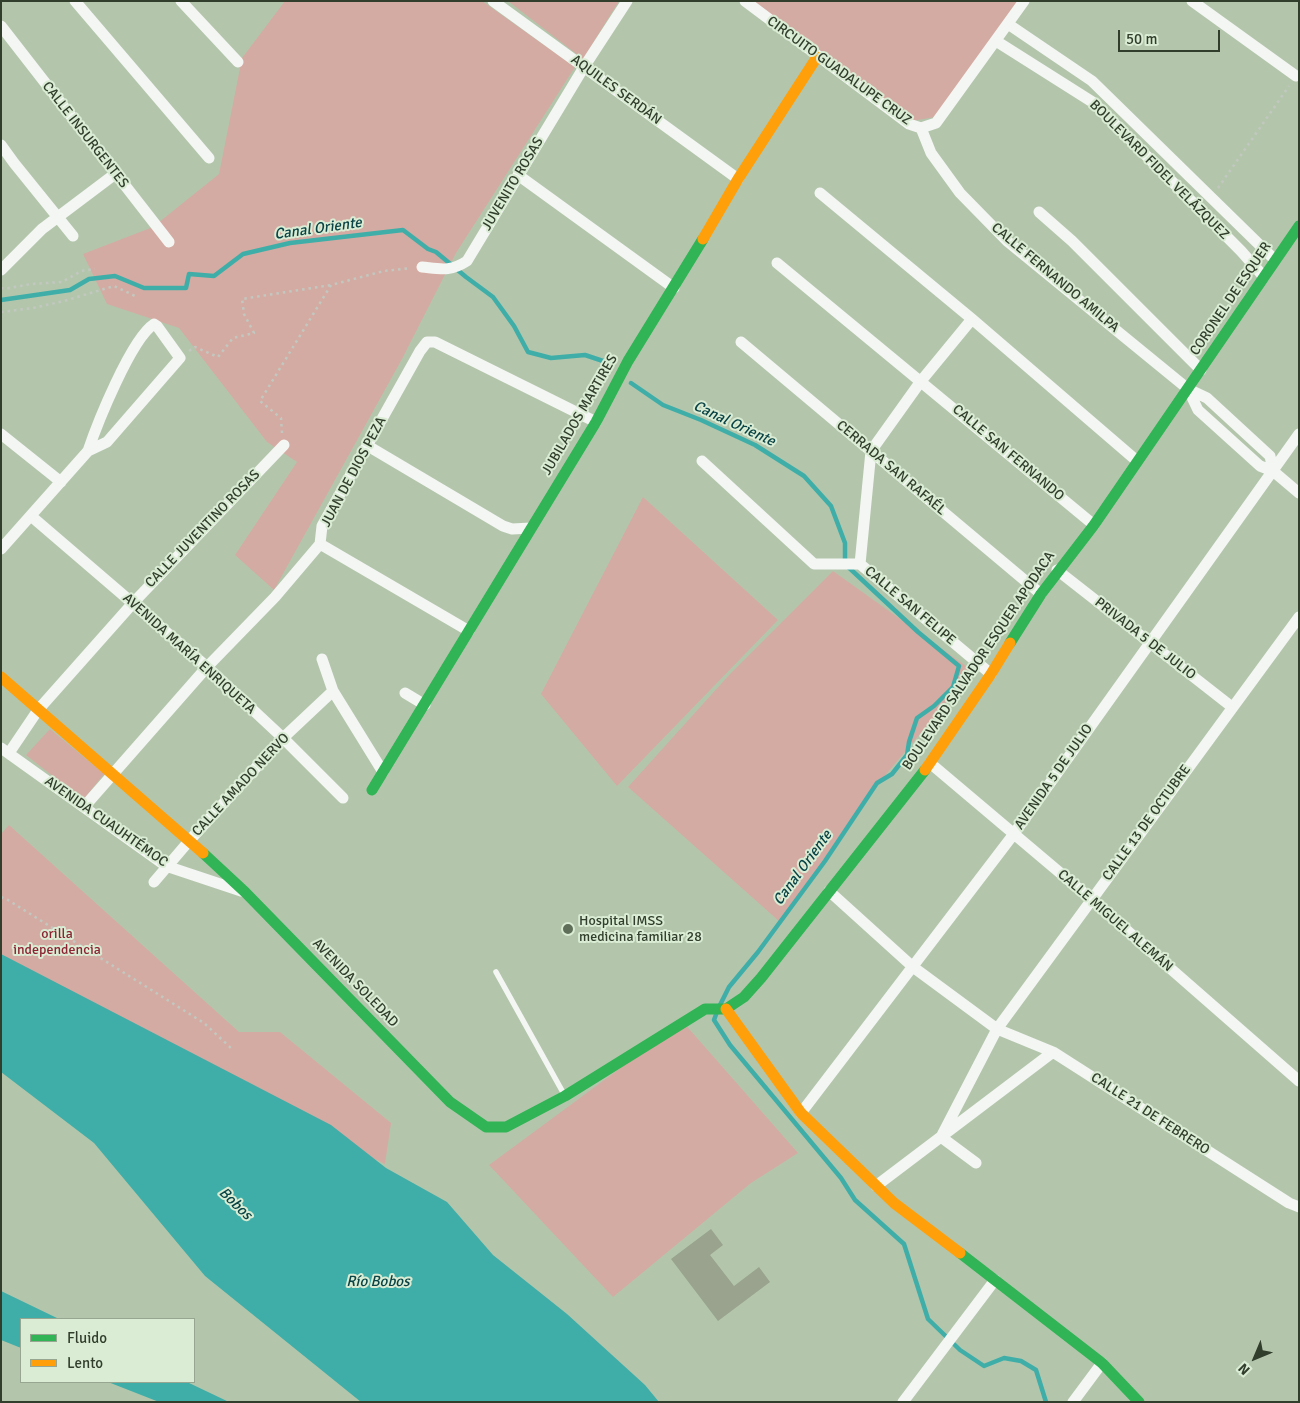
<!DOCTYPE html>
<meta charset="utf-8">
<style>
body{margin:0}
#map{position:relative;width:1300px;height:1403px;overflow:hidden;background:#b3c6ac;font-family:Signika,sans-serif}
canvas{display:block}
.frame{position:absolute;inset:0;border:2px solid #303e2b;pointer-events:none}
.legend{position:absolute;left:20px;top:1318px;width:175px;height:65px;box-sizing:border-box;background:#daecd4;border:1px solid #96a690;margin:0;padding:6px 9px;list-style:none;font-size:15px;color:#303e2b}
.legend li{display:flex;align-items:center;gap:10px;height:25px}
.legend b{width:25px;border:1px solid #96a690}
.north{position:absolute;left:1230px;top:1333px;width:50px;height:50px;-webkit-text-stroke:4px #daecd4;paint-order:stroke;rotate:225deg;font-size:14px;font-weight:700;line-height:20px;text-align:center;color:#303e2b}
.north::after{content:'';display:block;margin:auto;width:18px;height:22px;background:#303e2b;clip-path:polygon(50% 0,100% 100%,50% 72%,0 100%)}
.scale{position:absolute;left:1118px;top:30px;width:102px;height:22px;box-sizing:border-box;border:2px solid #303e2b;border-top:0;padding-left:6px;font-size:15px;line-height:18px;white-space:nowrap;color:#303e2b;-webkit-text-stroke:4px #daecd4;paint-order:stroke}
</style>
<div id="map">
<canvas width="1300" height="1403"></canvas>
<div class="frame"></div>
<ul class="legend">
<li><b style="height:6px;background:#30b455"></b>Fluido</li>
<li><b style="height:6px;background:#ff9f0a"></b>Lento</li>
</ul>
<div class="north">N</div>
<div class="scale">50 m</div>
</div>
<script>
const g = document.querySelector('canvas').getContext('2d');
g.lineJoin = 'round';
function fill(path, color) { g.fillStyle = color; g.fill(path, 'evenodd'); }
function stroke(path, color, width, dash) { g.strokeStyle = color; g.lineWidth = width; g.lineCap = dash ? 'butt' : 'round'; g.setLineDash(dash || []); g.stroke(path); }
function drawText(font, color, halo, rows, align = 'center') {
  g.font = font + ' Signika,sans-serif'; g.lineWidth = 4; g.setLineDash([]); g.textBaseline = 'middle'; g.strokeStyle = halo; g.fillStyle = color; for (const [text, x, y, turn = 0] of rows) {
    g.save(); g.translate(x, y); g.rotate((+turn || 0) * Math.PI / 180); g.textAlign = isNaN(turn) ? turn : align; if (halo) g.strokeText(text, 0, 0); g.fillText(text, 0, 0); g.restore();
  }
}
fill(new Path2D(`
 M285,1H482L575,67L456,253L402,359L274,590L235,555L297,462L267,442L179,328L107,304L83,254L153,227L219,174L242,58Z
 M508,1H619L583,59Z
 M753,1H1018L935,117L912,121Z
 M643,497L778,620L617,786L541,694Z
 M833,571L973,671L867,797L780,922L628,787L730,674Z
 M50,729L104,774L83,800L26,755Z
 M9,825L239,1032H280L391,1123L385,1164L1,978V834Z
 M683,1022L798,1153L751,1183L613,1297L489,1165Z`), '#d4aba2');
fill(new Path2D(`
 M1,954L331,1125L386,1168L447,1202L493,1255L567,1314L645,1385L659,1402H361L205,1276L94,1143L1,1072Z
 M1,1291L59,1319H21V1348L1,1340Z
 M108,1382H187L229,1402H159Z`), '#3faea8');
stroke(new Path2D(`
 M1,300L70,290L89,279L115,276L144,288H186L189,274L214,276L243,254L290,243L403,230L428,249L436,252L466,277L493,297L514,326L528,352L551,358L585,355L609,363
 M631,383L663,405L701,420L755,445L804,476L831,506L845,543V564L918,632L959,666L953,687L934,706L917,718L909,742L907,755L892,774L877,783L825,861L758,952L729,987L718,1009L714,1020L730,1045L841,1178L855,1200L904,1244L928,1319L960,1350L984,1366L1004,1358L1021,1361L1036,1370L1046,1402`), '#3faea8', 4.5);
fill(new Path2D(`
 M711,1229L723,1245L710,1255L734,1286L759,1267L770,1282L718,1321L671,1259Z`), '#99a38d');
stroke(new Path2D(`
 M1218,188L1289,86
 M1,288L5,289L31,284L62,282L81,271L95,269
 M1,312L33,308L64,301L114,286L135,296
 M189,351L195,347L218,357L233,338L254,333L244,314L242,299L331,285
 M282,433L281,418L260,401L331,285L384,271L411,268
 M1,897L8,900L204,1023L232,1049`), '#c2c8c0', 2.5, [2.5, 4]);
stroke(new Path2D(`
 M496,972L565,1096`), '#f4f6f3', 5.5);
stroke(new Path2D(`
 M75,1L209,158
 M181,1L238,62
 M493,1L738,179
 M745,1L909,124L921,128L936,123L1024,1
 M1192,1L1296,76
 M1008,24L1092,81L1275,260
 M1,26L169,242
 M996,41L1094,103L1241,251L1264,277
 M921,128L931,153L960,193L1007,241L1188,389L1207,398L1270,456L1273,471
 M1,145L14,163L73,236
 M518,175L674,288
 M820,193L972,319L1137,461
 M1039,212L1072,241L1201,370
 M777,263L1094,525
 M422,267C441,269 450,272 467,261L584,67L627,1
 M1,270L42,229L115,174
 M741,342L1041,594
 M1188,389L1198,410L1260,466L1273,471L1299,493
 M1,434L61,482
 M368,446L503,526L512,529L531,528
 M702,461L814,564H860
 M31,516L207,667L283,738L343,798
 M320,544L469,631
 M1,549L88,451L107,442L180,358L157,326L154,324C131,339 97,424 88,451
 M860,564L871,451L921,381L972,319
 M860,564L991,674
 M1057,570L1232,707
 M322,659L333,691L383,772
 M405,693L425,705
 M1,748L166,866L241,891
 M9,753L38,710L133,603L284,445
 M930,763L1091,899L1299,1081
 M84,807L207,667L275,597L320,544L322,526L420,351L427,342H435L596,422
 M154,882L189,841L283,738L333,691
 M829,891L913,967L997,1029L1053,1052L1289,1203L1299,1207
 M801,1113L1013,835L1299,434
 M941,1137L997,1029L1299,617
 M941,1137L976,1163
 M876,1186L1053,1052
 M903,1402L995,1280
 M1073,1402L1102,1363`), '#f4f6f3', 11);
stroke(new Path2D(`
 M1010,643L1041,594L1094,525L1299,226
 M372,790L596,422L628,361L703,239
 M203,853L245,892L450,1102L486,1127H506L565,1096L705,1009H726
 M726,1009L744,997L761,978L925,770
 M960,1253L1102,1363L1139,1402`), '#30b455', 11);
stroke(new Path2D(`
 M703,239L738,179L817,57
 M1,677L203,853
 M925,770L991,674L1010,643
 M726,1009L801,1113L894,1203L960,1253`), '#ff9f0a', 11);
for (const [x, y, r, color] of [
 [568,929,6,"#5e6e58"]
]) { const dot = new Path2D(); dot.arc(x, y, r, 0, 2 * Math.PI); g.fillStyle = color; g.fill(dot); stroke(dot, '#daecd4', 2); }
drawText('14px', '#303e2b', '#daecd4', [
 ["CIRCUITO GUADALUPE CRUZ",839,71,36],
 ["AQUILES SERDÁN",616,90,36],
 ["CALLE INSURGENTES",85,135,52],
 ["BOULEVARD FIDEL VELÁZQUEZ",1159,170,45],
 ["JUVENITO ROSAS",513,184,-59],
 ["CALLE FERNANDO AMILPA",1055,278,40],
 ["CORONEL DE ESQUER",1231,299,-56],
 ["JUBILADOS MARTIRES",580,415,-60],
 ["CALLE SAN FERNANDO",1008,453,40],
 ["CERRADA SAN RAFAÉL",891,468,40],
 ["JUAN DE DIOS PEZA",354,472,-62],
 ["CALLE JUVENTINO ROSAS",203,529,-46],
 ["CALLE SAN FELIPE",910,606,40],
 ["PRIVADA 5 DE JULIO",1145,639,38],
 ["AVENIDA MARÍA ENRIQUETA",189,654,42],
 ["BOULEVARD SALVADOR ESQUER APODACA",979,661,-56],
 ["AVENIDA 5 DE JULIO",1054,777,-55],
 ["CALLE AMADO NERVO",241,785,-47],
 ["AVENIDA CUAUHTÉMOC",106,822,35],
 ["CALLE 13 DE OCTUBRE",1147,823,-54],
 ["CALLE MIGUEL ALEMÁN",1115,921,41],
 ["AVENIDA SOLEDAD",355,983,46],
 ["CALLE 21 DE FEBRERO",1150,1114,33]
]);
drawText('14px', '#303e2b', '#daecd4', [
 ["Hospital IMSS",579,921],
 ["medicina familiar 28",579,937]
], 'left');
drawText('14px', '#8c2332', '#daecd4', [
 ["orilla",57,934],
 ["independencia",57,950]
]);
drawText('italic 15px', '#094345', '#daecd4', [
 ["Canal Oriente",318,229,-8],
 ["Canal Oriente",734,424,25],
 ["Canal Oriente",803,868,-54],
 ["Bobos",235,1204,44],
 ["Río Bobos",378,1282]
]);
</script>
